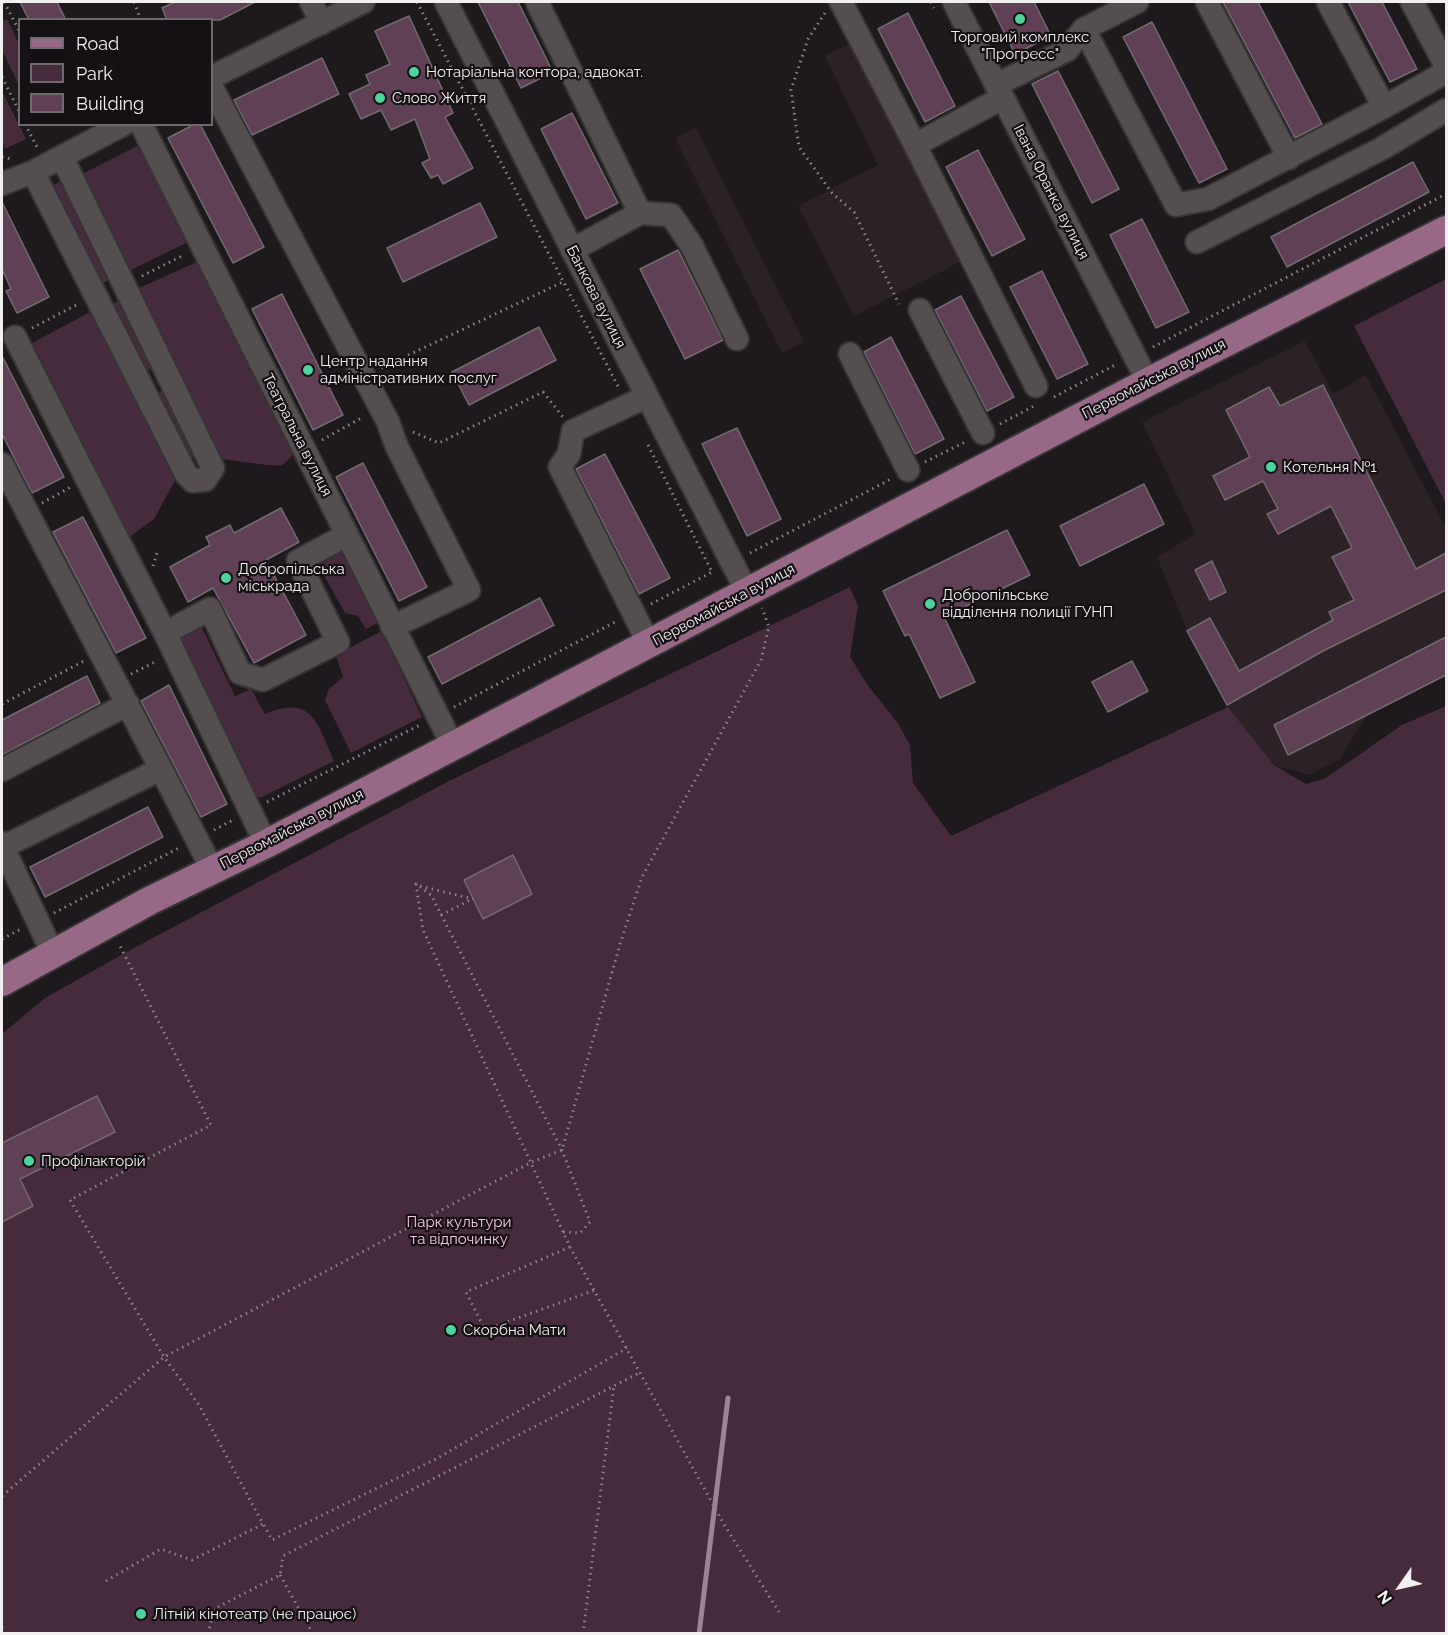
<!DOCTYPE html>
<meta charset="utf-8">
<style>
body{margin:0}
#map{position:relative;width:1448px;height:1635px;overflow:hidden;background:#1e191c;font-family:Raleway,sans-serif}
canvas{display:block}
.frame{position:absolute;inset:0;border:3px solid #f2eff1;pointer-events:none}
.legend{position:absolute;left:18px;top:18px;width:195px;height:108px;box-sizing:border-box;background:#151013;border:2px solid #6d696c;margin:0;padding:8px 10px;list-style:none;font-size:18px;color:#f2eff1}
.legend li{display:flex;align-items:center;gap:12px;height:30px}
.legend b{width:30px;border:2px solid #6d696c}
.north{position:absolute;left:1370px;top:1557px;width:60px;height:60px;-webkit-text-stroke:4px #151013;paint-order:stroke;rotate:236deg;font-size:16px;font-weight:700;line-height:24px;text-align:center;color:#f2eff1}
.north::after{content:'';display:block;margin:auto;width:21px;height:27px;background:#f2eff1;clip-path:polygon(50% 0,100% 100%,50% 72%,0 100%)}
</style>
<div id="map">
<canvas width="1448" height="1635"></canvas>
<div class="frame"></div>
<ul class="legend">
<li><b style="height:8px;background:#986986"></b>Road</li>
<li><b style="height:16px;background:#462b3c"></b>Park</li>
<li><b style="height:16px;background:#604054"></b>Building</li>
</ul>
<div class="north">N</div>
</div>
<script>
const g = document.querySelector('canvas').getContext('2d');
g.lineJoin = 'round';
function fill(path, color) { g.fillStyle = color; g.fill(path, 'evenodd'); }
function stroke(path, color, width, dash) { g.strokeStyle = color; g.lineWidth = width; g.lineCap = dash ? 'butt' : 'round'; g.setLineDash(dash || []); g.stroke(path); }
function drawText(font, color, halo, rows, align = 'center') {
  g.font = font + ' Raleway,sans-serif'; g.lineWidth = 4.5; g.setLineDash([]); g.textBaseline = 'middle'; g.strokeStyle = halo; g.fillStyle = color; for (const [text, x, y, turn = 0] of rows) {
    g.save(); g.translate(x, y); g.rotate((+turn || 0) * Math.PI / 180); g.textAlign = isNaN(turn) ? turn : align; if (halo) g.strokeText(text, 0, 0); g.fillText(text, 0, 0); g.restore();
  }
}
fill(new Path2D(`
 M852,42L964,260L854,316L798,206L878,165L825,56Z
 M696,127L804,342L782,353L675,138Z
 M1305,341L1333,394L1366,375L1446,528V675L1367,716L1339,760L1310,775L1274,765L1228,707L1187,631L1157,557L1196,534L1142,422Z`), '#2b2127');
fill(new Path2D(`
 M7,19L19,44V86L2,50V21Z
 M2,91L26,139L5,149L2,142Z
 M141,144L188,242L129,271L80,175Z
 M64,179L113,278L100,284L52,186Z
 M201,260L296,451C292,455 287,462 282,465C276,468 230,459 218,459L135,290Z
 M1446,279V504L1354,326Z
 M123,299L156,366L144,372L111,305Z
 M92,311L176,479L154,519L128,538L32,343Z
 M167,388L199,454L186,460L155,394Z
 M339,550L346,557L379,622L366,629L358,616L345,613L321,570L320,565L324,558Z
 M850,587L858,606L850,656L866,683L897,722L910,745L913,783L951,836L1228,707L1274,765L1306,784L1324,779L1402,725L1446,706V1633L2,1634V1034L45,998L132,949L451,780Z
 M195,627L202,628L235,696L251,689L265,714C313,694 317,723 334,761L260,798L254,795L178,640Z
 M382,631L422,717L351,753L325,700L329,689L343,677L336,655Z`), '#462b3c');
stroke(new Path2D(`
 M699,1634L728,1398`), '#9e8595', 5);
const building = new Path2D(`
 M20,2H57L66,20H29Z
 M175,2H255L220,20H167L162,8Z
 M478,2H518L553,72L521,88Z
 M989,2H1034L1051,36L1015,54Z
 M1223,2H1258L1322,124L1295,138Z
 M1348,2H1382L1417,69L1390,82Z
 M908,13L955,106L925,122L878,29Z
 M409,16L453,113L445,117L473,168L443,184L438,175L431,178L422,163L430,159L415,119L391,130L381,110L361,119L349,94L370,84L366,75L390,64L375,31Z
 M1152,22L1227,169L1199,183L1123,37Z
 M322,58L339,94L252,135L234,100Z
 M1058,71L1119,189L1092,203L1032,84Z
 M572,113L618,203L586,219L541,129Z
 M195,124H200L264,247L233,263L168,138Z
 M978,150L1025,239L992,256L946,167Z
 M1413,162L1429,192L1287,267L1271,237Z
 M2,202L49,297L17,313L6,291L11,289L2,269Z
 M480,203L497,237L403,282L387,248Z
 M1142,219L1189,312L1156,328L1110,235Z
 M678,250L723,340L685,359L640,269Z
 M1042,271L1088,364L1057,379L1010,287Z
 M282,294L343,415L313,430L252,309Z
 M961,296L1014,397L987,411L935,310Z
 M539,327L556,360L469,405L452,372Z
 M891,337L944,439L915,454L864,352Z
 M2,356L64,477L32,493L2,434Z
 M1323,385L1416,569L1446,553V590L1323,651L1227,705L1187,631L1210,618L1239,671L1333,620L1329,612L1354,600L1332,557L1352,548L1331,506L1278,534L1267,514L1278,509L1263,481L1225,500L1213,476L1250,457L1226,410L1269,387L1280,406Z
 M737,428L781,519L747,536L702,444Z
 M605,454L670,578L639,594L576,469Z
 M363,463L427,587L399,601L336,477Z
 M1144,484L1164,524L1080,566L1060,526Z
 M281,508L299,542L266,560L306,635L254,663L213,588L188,602L170,567L210,545L206,537L230,525L234,533Z
 M83,517L146,638L116,653L53,532Z
 M1007,530L1030,575L944,617L975,682L940,698L909,634L905,636L883,591Z
 M1212,561L1226,592L1210,600L1195,570Z
 M540,598L554,625L442,684L428,657Z
 M1446,637V675L1288,755L1274,725Z
 M1132,661L1148,691L1108,712L1092,682Z
 M87,676L100,703L2,755V720Z
 M169,685L227,804L201,817L141,701Z
 M148,807L163,837L45,897L30,867Z
 M513,855L532,894L483,919L464,880Z
 M97,1096L115,1132L20,1179L33,1206L2,1222V1143Z`);
fill(building, '#604054');
stroke(building, '#716b6e', 1.5);
const minor = new Path2D(`
 M311,2L322,23
 M446,2L747,592
 M537,2L640,213
 M841,2L915,145L1002,98
 M954,2L1148,382
 M1207,2L1289,158
 M1328,2L1384,107L1446,72
 M1412,2L1446,66
 M1084,29L1137,2
 M212,77L363,2
 M996,85L1067,50L1084,29L1176,205L1208,199L1384,107
 M212,88L388,422L397,447L469,590L392,627
 M141,124L453,746
 M915,145L1036,386
 M33,172L186,474L193,481L205,480L213,468L62,157
 M2,184L33,172L124,124
 M1197,242L1381,149L1446,110
 M572,250L640,213L671,215L692,246L737,339
 M920,310L983,433
 M15,337L165,633L266,844
 M850,354L908,470
 M646,397L573,431L569,454L560,467L649,644
 M2,464L161,769
 M165,633L210,609L240,673L263,680L338,642L298,561L347,535
 M2,770L128,704
 M2,843L3,847L161,769L212,869
 M3,847L53,954`);
const major = new Path2D(`
 M2,982L149,901L266,844L1148,382L1446,230`);
stroke(minor, '#373436', 26);
stroke(major, '#373436', 32);
stroke(new Path2D(`
 M4,2L20,32
 M134,2L141,20
 M417,2L619,388
 M931,2L934,8
 M825,13L808,39L791,90L799,147L832,193L854,212L899,304
 M2,77L20,113
 M25,124L37,147
 M2,157L11,159
 M142,276L184,255
 M32,328L80,303
 M1153,347L1446,194
 M381,368L565,281
 M1054,397L1117,364
 M1000,424L1034,406
 M413,432L439,443L543,392L563,417
 M322,440L363,417
 M648,445L712,572
 M925,462L965,442
 M42,503L71,487
 M750,553L893,478
 M153,566L157,553
 M651,604L714,571
 M131,674L157,661
 M2,704L84,661
 M454,707L615,622
 M267,802L422,724
 M214,830L235,819
 M420,886L473,899
 M54,913L179,848
 M441,915L472,899
 M2,939L21,929
 M563,1232L423,930L416,884L431,895L562,1150L590,1222L580,1233L563,1232L570,1247L725,1526L779,1612
 M570,1247L466,1292L485,1330L595,1290
 M2,1496L164,1357L532,1162L562,1150L620,944L642,877L761,660L769,627L762,608
 M264,1525L272,1540L436,1459L627,1348
 M280,1575L313,1634
 M106,1581L161,1549L192,1560L263,1524L199,1405L164,1357L70,1200L211,1125L119,944
 M2,1627L5,1634
 M208,1634L214,1609L280,1575L283,1556L641,1372
 M583,1634L614,1385`), '#898588', 3, [1.5, 4.5]);
stroke(minor, '#544e51', 22);
stroke(major, '#986986', 28);
for (const [x, y, r, color] of [
 [1020,19,6,"#4bd49b"],
 [414,72,6,"#4bd49b"],
 [380,98,6,"#4bd49b"],
 [308,370,6,"#4bd49b"],
 [1271,467,6,"#4bd49b"],
 [226,578,6,"#4bd49b"],
 [930,604,6,"#4bd49b"],
 [29,1161,6,"#4bd49b"],
 [451,1330,6,"#4bd49b"],
 [141,1614,6,"#4bd49b"]
]) { const dot = new Path2D(); dot.arc(x, y, r, 0, 2 * Math.PI); g.fillStyle = color; g.fill(dot); stroke(dot, '#151013', 2); }
drawText('15px', '#f2eff1', '#151013', [
 ["Торговий комплекс",1020,37,"center"],
 ["\"Прогресс\"",1020,54,"center"],
 ["Нотаріальна контора, адвокат.",426,72],
 ["Слово Життя",392,98],
 ["Центр надання",320,361],
 ["адміністративних послуг",320,378],
 ["Котельня №1",1283,467],
 ["Добропільська",238,569],
 ["міськрада",238,586],
 ["Добропільське",942,595],
 ["відділення полиції ГУНП",942,612],
 ["Профілакторій",41,1161],
 ["Скорбна Мати",463,1330],
 ["Літній кінотеатр (не працює)",153,1614]
], 'left');
drawText('15px', '#f2eff1', '#151013', [
 ["Івана Франка вулиця",1051,192,63],
 ["Банкова вулиця",596,297,63],
 ["Первомайська вулиця",1154,379,-27],
 ["Театральна вулиця",297,435,63],
 ["Первомайська вулиця",724,605,-28],
 ["Первомайська вулиця",292,829,-27]
]);
drawText('15px', '#f8c7e4', '#151013', [
 ["Парк культури",459,1222],
 ["та відпочинку",459,1239]
]);
</script>
